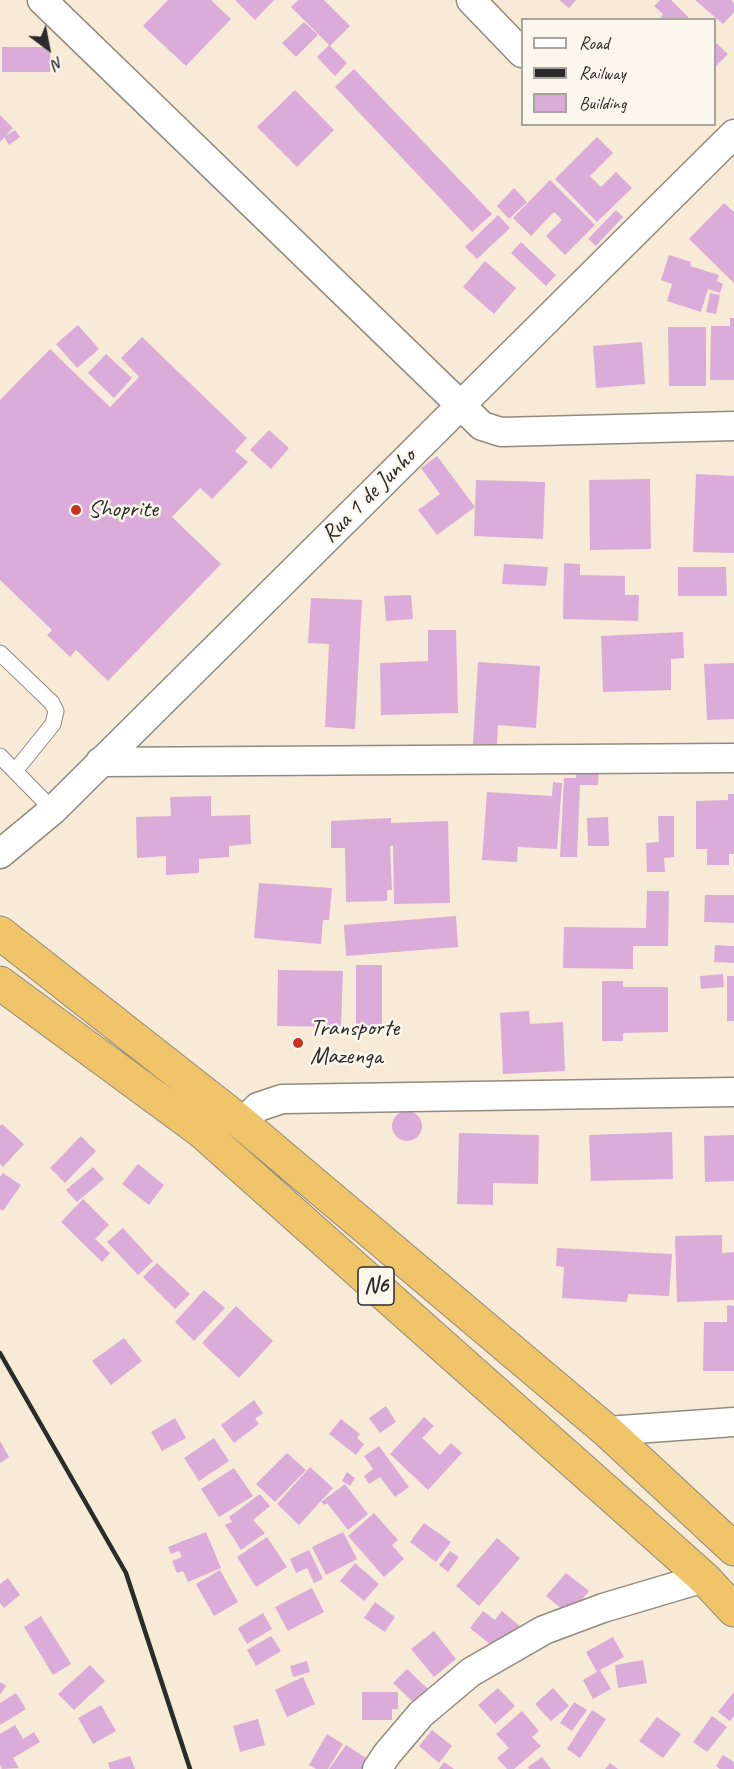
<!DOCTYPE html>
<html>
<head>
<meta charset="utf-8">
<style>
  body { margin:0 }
  #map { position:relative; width:734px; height:1769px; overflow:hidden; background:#f7ead6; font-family:Caveat,sans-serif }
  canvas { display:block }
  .legend { position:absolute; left:521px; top:18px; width:195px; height:108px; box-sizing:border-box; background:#fbf7ec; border:2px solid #a8a59f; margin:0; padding:8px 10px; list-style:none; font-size:18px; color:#2b2b2b }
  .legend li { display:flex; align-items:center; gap:12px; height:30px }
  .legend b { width:30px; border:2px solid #a8a59f }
  .north { position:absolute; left:18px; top:18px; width:60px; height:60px; -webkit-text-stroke:4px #fbf7ec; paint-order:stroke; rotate:148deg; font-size:16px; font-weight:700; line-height:24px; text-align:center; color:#2b2b2b }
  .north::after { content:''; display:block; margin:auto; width:21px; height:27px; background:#2b2b2b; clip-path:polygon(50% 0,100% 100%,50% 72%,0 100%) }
</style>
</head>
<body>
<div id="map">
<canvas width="734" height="1769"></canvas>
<ul class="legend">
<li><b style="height:8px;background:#fff"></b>Road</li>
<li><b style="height:8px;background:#2b2b2b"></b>Railway</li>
<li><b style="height:16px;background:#dbacd9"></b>Building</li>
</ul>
<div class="north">N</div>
</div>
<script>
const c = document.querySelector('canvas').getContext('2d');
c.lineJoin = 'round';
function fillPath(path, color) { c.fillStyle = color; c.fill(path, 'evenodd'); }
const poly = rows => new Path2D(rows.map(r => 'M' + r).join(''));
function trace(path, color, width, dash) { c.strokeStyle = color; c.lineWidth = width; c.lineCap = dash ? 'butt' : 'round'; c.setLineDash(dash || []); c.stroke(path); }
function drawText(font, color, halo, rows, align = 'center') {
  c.font = font + ' Caveat,sans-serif'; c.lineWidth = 5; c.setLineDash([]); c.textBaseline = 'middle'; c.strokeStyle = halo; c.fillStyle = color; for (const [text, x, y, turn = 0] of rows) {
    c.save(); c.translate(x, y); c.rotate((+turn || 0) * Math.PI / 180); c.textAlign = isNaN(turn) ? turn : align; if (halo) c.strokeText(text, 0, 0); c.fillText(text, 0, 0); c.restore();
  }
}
fillPath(poly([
  [168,0,211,0,231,19,186,66,143,26],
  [235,0,274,0,255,20],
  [298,0,324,0,350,26,330,46,291,7],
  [559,0,576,0,569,8],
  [660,0,671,0,691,20,659,20,663,14,654,6],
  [695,0,731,0,734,3,734,12,723,24],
  [304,22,318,35,296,57,282,43],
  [714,41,728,54,714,68],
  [329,45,347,63,335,76,317,57],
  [2,47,50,47,50,72,2,72],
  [354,69,492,214,472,232,335,87],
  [295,90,334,130,297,167,257,127],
  [0,115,13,128,0,142],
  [15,130,20,137,9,145,4,137],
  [597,137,613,153,590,176,601,187,616,172,632,188,597,222,555,179],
  [550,180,595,225,565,255,546,236,562,220,554,212,531,236,513,218],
  [514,188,527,202,509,219,497,206],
  [724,203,734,212,734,283,689,239],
  [616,210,623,217,596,246,588,239],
  [498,215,510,228,477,259,465,247],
  [521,242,556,275,546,286,511,253],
  [669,255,691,262,690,266,719,275,717,281,723,284,720,293,708,289,701,312,667,301,672,284,661,280],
  [485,261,516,288,494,314,463,287],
  [710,293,720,295,716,314,706,312],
  [730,318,734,318,734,380,710,380,711,326,730,326],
  [78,325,99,349,77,368,56,344],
  [668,327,706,327,706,386,669,386],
  [142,337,247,438,235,451,248,462,212,499,200,488,172,517,221,564,108,681,76,650,70,657,47,635,52,630,0,580,0,400,50,349,110,407,139,377,121,358],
  [642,342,645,384,596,388,593,346],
  [106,354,132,378,114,398,88,373],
  [269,430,289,448,271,469,250,450],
  [437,456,475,507,437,535,418,510,440,494,421,468],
  [696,474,734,476,734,553,693,552],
  [650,479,651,549,590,550,589,480],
  [476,480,545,482,543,539,474,536],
  [564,563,580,564,580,575,625,576,625,595,639,595,638,621,563,619],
  [504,564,548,567,546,586,502,584],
  [678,567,726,567,727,596,678,596],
  [411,595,413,619,386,621,384,596],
  [311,598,362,600,355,729,325,727,329,644,308,643],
  [428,630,456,630,458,713,381,715,380,663,428,661],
  [683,632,684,658,671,659,671,690,603,692,601,636],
  [478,662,540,666,536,728,498,725,497,745,473,744],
  [734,663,734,719,707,720,704,664],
  [577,765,599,766,598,785,580,785,577,857,560,857,564,778,576,778],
  [553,782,562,783,557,849,518,847,517,862,482,860,487,792,552,796],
  [728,794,734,794,734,854,729,854,729,865,707,865,707,849,696,849,696,801,728,800],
  [211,796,211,816,250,815,251,844,229,846,229,857,199,859,199,873,166,875,166,856,137,858,136,817,171,816,170,797],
  [658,816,674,816,674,857,664,858,665,872,647,872,646,843,659,842],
  [608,817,609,846,588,846,587,818],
  [391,818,391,823,448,821,450,903,394,904,393,846,390,846,392,890,387,890,387,901,346,902,345,848,331,848,331,821],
  [259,883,332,888,329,920,323,920,321,944,254,938],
  [647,891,669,891,668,946,633,946,633,969,563,968,564,927,646,928],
  [705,895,734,895,734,923,704,922],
  [456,916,458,947,346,956,344,925],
  [715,945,734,946,734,963,714,962],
  [356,965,382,965,382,1026,356,1027],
  [278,970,343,971,341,1027,277,1026],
  [723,974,724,987,701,989,700,976],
  [727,976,734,976,734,1021,727,1021],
  [602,981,623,981,623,987,668,987,668,1032,623,1033,623,1041,602,1041],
  [529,1011,530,1024,563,1022,565,1071,503,1074,500,1013],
  '392 1126a15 15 0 1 1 30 0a15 15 0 1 1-30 0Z',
  [2,1124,24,1144,3,1167,0,1164,0,1126],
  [672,1132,673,1179,591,1181,589,1135],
  [459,1133,539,1135,538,1184,493,1183,493,1205,457,1204],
  [734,1135,734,1181,705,1182,704,1136],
  [81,1136,96,1151,65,1183,50,1168],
  [138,1164,164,1185,149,1205,122,1184],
  [93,1167,104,1179,77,1202,66,1190],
  [3,1173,21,1185,3,1211,0,1209,0,1177],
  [83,1199,109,1225,95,1239,110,1253,102,1262,61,1222],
  [123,1228,153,1261,138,1275,107,1242],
  [722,1235,722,1253,734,1252,734,1300,677,1302,675,1236],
  [557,1248,672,1254,669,1296,628,1294,627,1302,562,1298,564,1267,556,1266],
  [157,1263,190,1294,175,1309,143,1277],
  [204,1290,225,1308,194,1341,175,1322],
  [727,1305,734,1306,734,1371,703,1371,704,1322,727,1322],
  [236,1306,273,1341,239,1378,202,1343],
  [124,1338,142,1361,111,1385,92,1361],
  [254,1400,263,1413,255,1419,259,1424,234,1443,221,1425],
  [386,1406,396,1422,380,1433,369,1418],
  [424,1417,434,1426,422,1438,440,1455,451,1443,462,1453,428,1490,390,1454],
  [175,1418,186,1438,162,1451,151,1432],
  [341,1419,360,1434,357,1438,364,1444,356,1455,329,1434],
  [214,1438,229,1461,199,1481,184,1458],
  [0,1441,9,1457,0,1463],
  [379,1446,409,1487,395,1497,380,1477,369,1484,364,1476,373,1469,364,1456],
  [287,1453,306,1470,275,1502,256,1484],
  [310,1467,333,1488,299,1525,277,1504],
  [234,1468,253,1496,219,1517,201,1489],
  [347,1472,355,1478,350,1486,342,1481],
  [345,1484,368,1514,348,1530,327,1503,325,1505,321,1502],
  [260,1494,270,1506,253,1520,265,1533,241,1550,225,1525,232,1522,229,1517],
  [374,1513,398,1540,392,1545,404,1559,384,1577,348,1536],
  [424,1523,451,1542,436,1562,410,1542],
  [206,1532,221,1568,188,1582,183,1571,177,1573,172,1561,182,1557,179,1551,171,1554,168,1547],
  [343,1532,357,1559,326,1575,312,1547],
  [267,1537,287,1567,256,1587,237,1557],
  [497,1538,520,1558,479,1606,456,1586],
  [309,1550,323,1579,314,1583,307,1568,296,1573,290,1559],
  [450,1551,459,1557,448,1572,439,1565],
  [355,1563,379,1584,364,1601,340,1581],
  [220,1570,238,1602,214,1616,196,1584],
  [566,1573,589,1591,569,1615,546,1596],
  [8,1578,20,1595,4,1608,0,1603,0,1584],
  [312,1588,324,1612,288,1631,275,1607],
  [375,1602,395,1617,385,1632,364,1618],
  [483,1611,495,1620,502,1611,522,1628,502,1654,470,1628],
  [263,1613,272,1629,247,1644,238,1628],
  [41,1616,71,1664,53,1675,24,1627],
  [434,1631,456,1659,434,1677,411,1649],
  [271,1636,281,1651,256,1666,247,1650],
  [613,1637,624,1657,600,1670,611,1689,593,1699,583,1680,597,1672,586,1652],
  [643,1660,647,1683,618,1688,615,1665],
  [307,1661,310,1672,293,1677,290,1666],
  [90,1665,105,1681,74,1710,58,1694],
  [407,1669,432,1693,418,1707,393,1683],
  [303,1677,315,1704,287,1717,275,1690],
  [0,1682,6,1686,0,1695],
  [498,1688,515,1706,495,1724,478,1705],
  [553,1688,569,1706,551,1721,535,1704],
  [362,1692,398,1692,398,1709,392,1709,392,1720,362,1720],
  [734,1692,734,1716,730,1721,718,1712],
  [16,1693,26,1709,0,1725,0,1703],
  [574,1702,587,1710,572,1731,560,1723],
  [101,1705,116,1731,93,1744,78,1718],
  [592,1710,606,1719,580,1758,567,1749],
  [522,1711,539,1731,532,1737,541,1746,514,1769,507,1769,497,1758,509,1748,496,1734],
  [712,1716,727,1727,707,1752,693,1742],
  [657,1717,681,1734,663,1758,639,1741],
  [258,1719,265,1745,240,1752,233,1726],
  [15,1725,23,1739,34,1732,40,1742,13,1758,19,1768,2,1769,0,1765,0,1734],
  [432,1730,452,1746,439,1763,419,1746],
  [327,1734,343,1744,328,1769,316,1769,309,1765],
  [346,1745,372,1762,367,1769,329,1769],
  [723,1755,734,1762,734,1769,720,1769,716,1766],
  [130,1756,135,1769,110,1769,108,1763],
  [542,1757,551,1769,529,1769,528,1767],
  [444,1762,454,1769,439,1769],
  [610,1763,618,1769,605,1769]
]), '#dbacd9');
const service = poly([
  [0,653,52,703,56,711,53,724,15,771],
  [0,756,53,810]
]);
const minor = poly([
  [42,0,482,426,501,432,734,426],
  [471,0,522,53],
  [100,762,734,758],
  [0,854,53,810,734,134],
  [242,1123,258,1107,282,1099,734,1092],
  [607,1431,734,1422],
  [377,1769,387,1754,421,1714,471,1672,544,1630,603,1608,704,1578]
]);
const trunk = poly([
  [0,933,242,1123,607,1431,734,1549],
  [0,983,201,1131,704,1578,734,1610]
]);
trace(service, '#918a80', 17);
trace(minor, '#918a80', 31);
trace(trunk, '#918a80', 35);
trace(service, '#fff', 15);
trace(minor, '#fff', 28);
trace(trunk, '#f0c469', 33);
trace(poly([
  [0,1353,126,1573,190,1769]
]), '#2b2b2b', 4.5);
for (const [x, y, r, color] of [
  [76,510,6,"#c8321e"],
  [298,1043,6,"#c8321e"]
]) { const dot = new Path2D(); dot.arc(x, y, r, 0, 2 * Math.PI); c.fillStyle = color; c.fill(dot); trace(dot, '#fbf7ec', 2); }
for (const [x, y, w] of [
  [376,1286,36]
]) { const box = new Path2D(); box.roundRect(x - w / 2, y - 19, w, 38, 4.5); c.fillStyle = '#fbf7ec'; c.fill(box); trace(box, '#2b2b2b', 1.5); }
drawText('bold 22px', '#2b2b2b', null, [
  ["N6",376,1286]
]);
drawText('24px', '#2b2b2b', '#fbf7ec', [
  ["Rua 1 de Junho",369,496,-45]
]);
drawText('24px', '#2b2b2b', '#fbf7ec', [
  ["Shoprite",88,510],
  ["Transporte",310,1029],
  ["Mazenga",310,1057]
], 'left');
</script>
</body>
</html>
